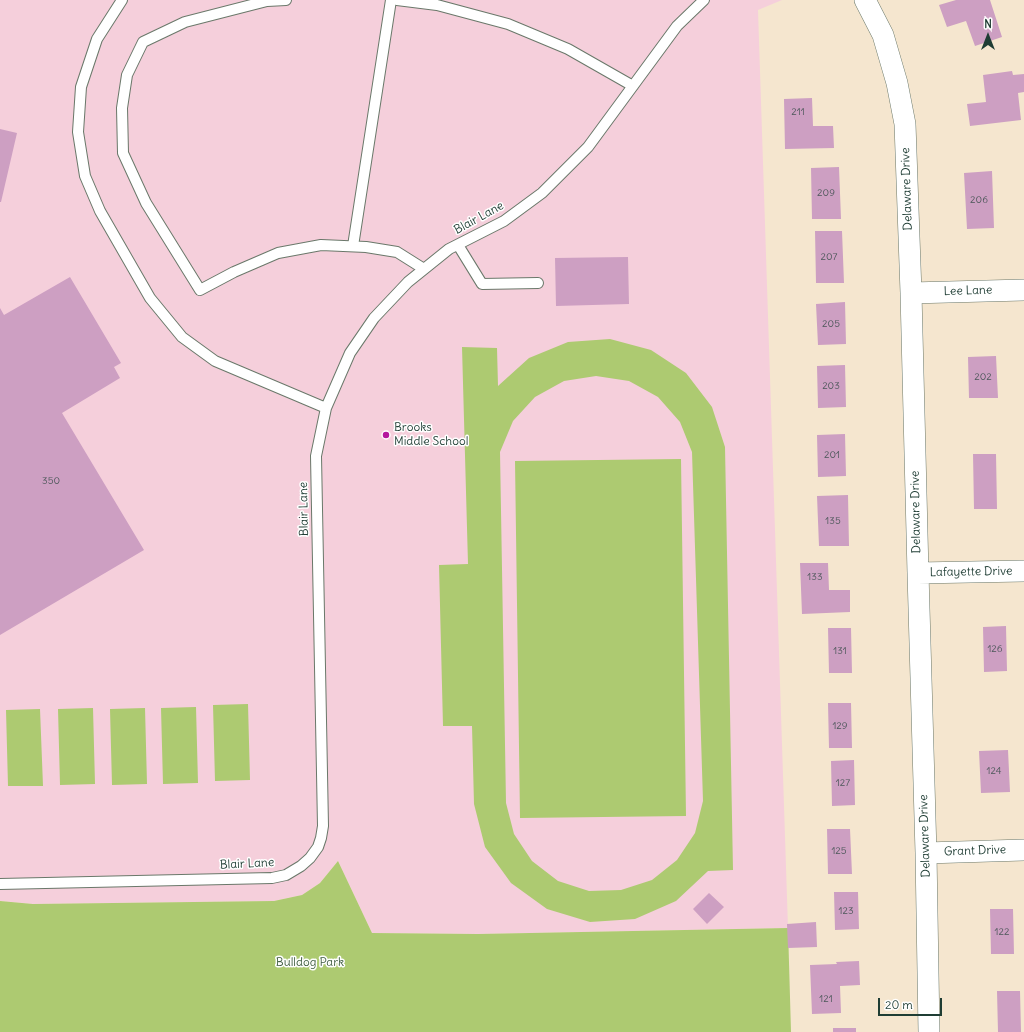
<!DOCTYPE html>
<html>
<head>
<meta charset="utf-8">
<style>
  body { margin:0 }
  #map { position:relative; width:1024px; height:1032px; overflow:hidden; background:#f5e6cf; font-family:Delius,sans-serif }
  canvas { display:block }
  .north { position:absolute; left:968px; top:16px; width:40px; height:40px; -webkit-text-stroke:3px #fff; paint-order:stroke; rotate:0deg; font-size:11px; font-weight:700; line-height:16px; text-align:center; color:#1f3d34 }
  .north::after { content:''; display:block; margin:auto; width:14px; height:18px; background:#1f3d34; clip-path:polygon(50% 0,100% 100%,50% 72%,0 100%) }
  .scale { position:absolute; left:878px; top:998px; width:64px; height:18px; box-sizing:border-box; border:2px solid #1f3d34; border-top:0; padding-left:5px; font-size:12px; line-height:14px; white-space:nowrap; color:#1f3d34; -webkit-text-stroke:3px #fff; paint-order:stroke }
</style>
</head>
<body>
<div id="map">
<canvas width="1024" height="1032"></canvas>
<div class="north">N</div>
<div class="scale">20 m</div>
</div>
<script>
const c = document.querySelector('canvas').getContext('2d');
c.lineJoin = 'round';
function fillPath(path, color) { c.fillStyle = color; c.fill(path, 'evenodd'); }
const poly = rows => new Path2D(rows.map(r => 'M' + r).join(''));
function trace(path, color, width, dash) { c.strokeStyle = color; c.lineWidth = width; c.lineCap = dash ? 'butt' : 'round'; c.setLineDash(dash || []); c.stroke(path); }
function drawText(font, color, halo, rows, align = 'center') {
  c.font = font + ' Delius,sans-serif'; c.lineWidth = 3; c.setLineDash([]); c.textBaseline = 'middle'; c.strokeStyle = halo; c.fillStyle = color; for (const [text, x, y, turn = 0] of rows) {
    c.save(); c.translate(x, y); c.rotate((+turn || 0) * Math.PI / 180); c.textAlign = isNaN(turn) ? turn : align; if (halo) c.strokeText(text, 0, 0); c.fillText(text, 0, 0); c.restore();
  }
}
fillPath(poly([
  [0,0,782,0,758,10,788,928,478,934,372,933,338,861,320,883,302,895,274,901,33,904,0,901]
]), '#f5cfdb');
fillPath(poly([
  [610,339,651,350,686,373,712,407,725,447,733,870,708,871,676,901,635,919,590,922,547,909,511,883,485,847,474,804,472,726,443,726,439,565,468,564,462,347,497,348,498,386,529,358,568,342],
  [596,376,629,381,658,397,680,422,692,452,703,801,695,833,677,860,652,880,621,890,589,891,558,881,532,861,514,834,506,803,500,452,513,421,535,397,564,381],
  [681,459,686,816,520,818,515,461],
  [248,704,250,780,215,781,213,705],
  [196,707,198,783,163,784,161,708],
  [93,708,95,784,60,785,58,709],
  [145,708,147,784,112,785,110,709],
  [40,709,43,786,8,786,6,710],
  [338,861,372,933,478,934,788,928,791,1032,0,1032,0,901,33,904,274,901,302,895,320,883]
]), '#adca71');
fillPath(poly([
  [956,0,990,0,1002,37,975,46,966,21,947,27,939,5],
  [1012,71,1013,75,1024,74,1024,92,1018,93,1021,120,970,126,967,104,986,102,983,75],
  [812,98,813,126,833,126,834,148,785,149,784,99],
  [0,129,17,133,1,202,0,202],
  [839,167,841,219,812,219,811,168],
  [992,171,994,228,967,229,964,173],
  [815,231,842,231,844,283,816,283],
  [628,257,629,304,556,306,555,258],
  [70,277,121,363,114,367,120,378,62,413,144,550,0,635,0,308,4,315],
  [845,302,846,344,818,345,816,304],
  [996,356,998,398,969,398,968,357],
  [845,365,846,407,818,408,817,366],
  [845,434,846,476,818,477,817,435],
  [973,454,996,454,997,509,974,509],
  [848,495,849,546,819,546,817,496],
  [800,563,828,563,829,590,850,590,850,612,802,614],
  [1006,626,1007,671,984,672,983,627],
  [828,628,851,628,852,673,829,673],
  [828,703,851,703,852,748,829,748],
  [1008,750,1010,792,981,793,979,751],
  [854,760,855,805,832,806,831,761],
  [827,829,850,829,852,874,828,874],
  [834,892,858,892,859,929,835,930],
  [709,893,724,907,707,924,693,909],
  [990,909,1013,909,1014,954,991,954],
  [816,922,817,947,788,948,787,924],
  [859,961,860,985,840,986,841,1013,812,1014,810,965,837,964,836,962],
  [997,991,1020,991,1021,1032,998,1032],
  [833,1028,856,1028,856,1032,833,1032]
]), '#cd9fc2');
const lane = poly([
  [122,0,97,39,81,87,78,132,85,176,100,211,150,298,182,337,215,361,326,408],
  [286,0,267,1,185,22,143,42,127,75,122,108,123,153,146,203,200,290,234,272,278,253,321,245,366,247,397,252,424,269],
  [397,0,437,5,508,24,568,49,633,86],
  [458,245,482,284,538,283],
  [353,246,391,0],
  [0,884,272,878,286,875,301,866,310,858,318,847,321,838,323,826,316,456,326,408,350,353,374,318,408,282,449,249,504,221,542,193,588,147,677,26,704,0]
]);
const street = poly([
  [865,0,883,35,897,83,905,124,911,293,918,573,926,853,929,1032],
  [911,293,1024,290],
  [918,573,1024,571],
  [926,853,1024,850]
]);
trace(lane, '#6a786a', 12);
trace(street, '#6a786a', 22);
trace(lane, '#fff', 10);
trace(street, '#fff', 21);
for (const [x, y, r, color] of [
  [386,435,4,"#b5179e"]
]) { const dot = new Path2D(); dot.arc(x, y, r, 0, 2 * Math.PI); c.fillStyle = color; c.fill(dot); trace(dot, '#fff', 1.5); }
drawText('10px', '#4a5658', null, [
  ["211",798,112],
  ["209",826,193],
  ["206",979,200],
  ["207",829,257],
  ["205",831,324],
  ["202",983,377],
  ["203",831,386],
  ["201",832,455],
  ["350",51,481],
  ["135",833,521],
  ["133",815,577],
  ["126",995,649],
  ["131",840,651],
  ["129",840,726],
  ["124",994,771],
  ["127",843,783],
  ["125",839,851],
  ["123",846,911],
  ["122",1002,932],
  ["121",826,999]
]);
drawText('12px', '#1f3d34', '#fff', [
  ["Delaware Drive",907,189,-92],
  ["Blair Lane",479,218,-29],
  ["Lee Lane",968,291,-2],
  ["Blair Lane",304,509,-91],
  ["Delaware Drive",916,512,-91],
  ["Lafayette Drive",971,572,-1],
  ["Delaware Drive",925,836,-92],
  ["Grant Drive",975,851,-2],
  ["Blair Lane",247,864,-3]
]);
drawText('12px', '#1f3d34', '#fff', [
  ["Brooks",394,428],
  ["Middle School",394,442]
], 'left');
drawText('12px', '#426043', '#fff', [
  ["Bulldog Park",310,963]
]);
</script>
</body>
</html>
